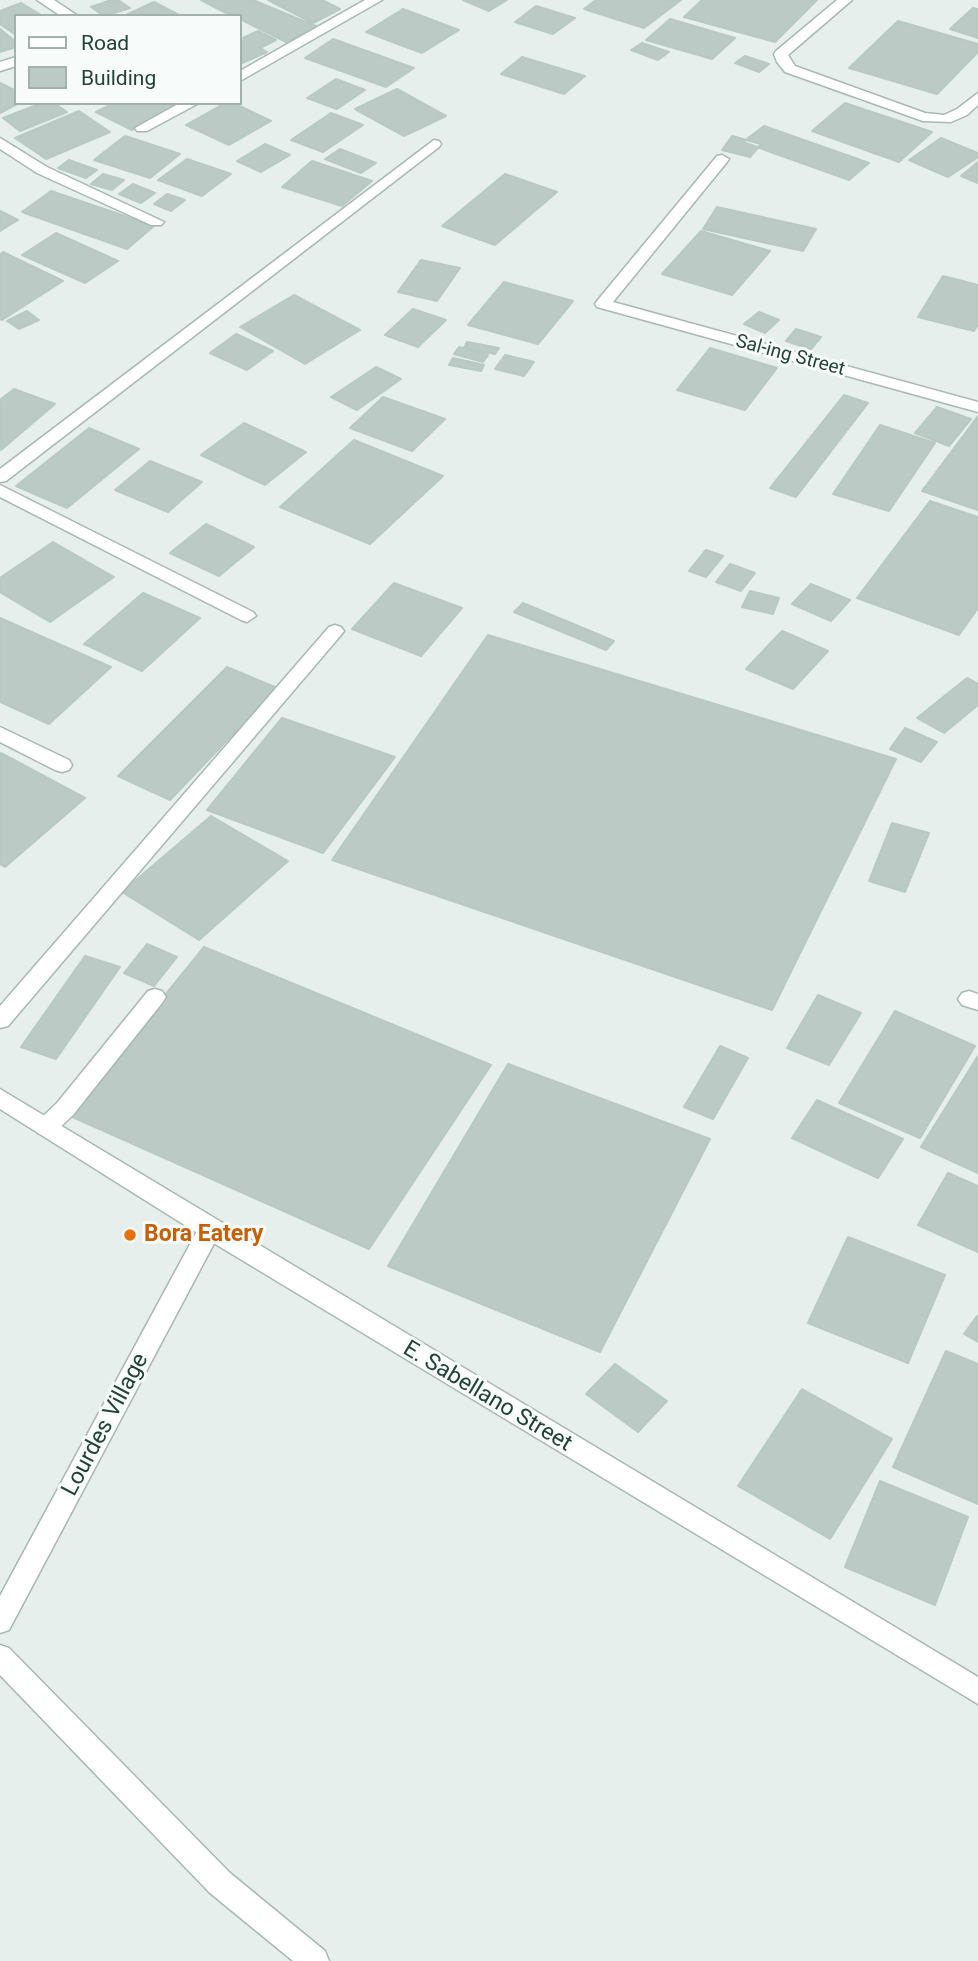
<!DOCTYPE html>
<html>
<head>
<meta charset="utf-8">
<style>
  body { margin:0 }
  #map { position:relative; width:978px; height:1961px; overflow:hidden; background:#e6efeb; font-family:Roboto,sans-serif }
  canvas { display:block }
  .legend { position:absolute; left:14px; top:14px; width:228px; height:91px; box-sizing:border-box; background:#f7fbf9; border:2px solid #a3b1ad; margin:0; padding:9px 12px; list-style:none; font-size:21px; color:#24423a }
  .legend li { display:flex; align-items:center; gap:14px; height:35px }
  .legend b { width:35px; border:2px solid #a3b1ad }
</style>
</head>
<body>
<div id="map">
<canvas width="978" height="1961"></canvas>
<ul class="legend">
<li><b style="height:9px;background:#fff"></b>Road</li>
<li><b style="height:19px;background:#bbcac4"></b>Building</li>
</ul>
</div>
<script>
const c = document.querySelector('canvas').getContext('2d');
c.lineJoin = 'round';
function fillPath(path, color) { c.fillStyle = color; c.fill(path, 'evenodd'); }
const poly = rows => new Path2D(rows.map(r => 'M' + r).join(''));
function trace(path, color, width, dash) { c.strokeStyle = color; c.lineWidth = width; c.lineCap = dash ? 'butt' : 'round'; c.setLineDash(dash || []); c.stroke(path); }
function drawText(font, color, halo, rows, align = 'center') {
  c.font = font + ' Roboto,sans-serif'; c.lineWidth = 6; c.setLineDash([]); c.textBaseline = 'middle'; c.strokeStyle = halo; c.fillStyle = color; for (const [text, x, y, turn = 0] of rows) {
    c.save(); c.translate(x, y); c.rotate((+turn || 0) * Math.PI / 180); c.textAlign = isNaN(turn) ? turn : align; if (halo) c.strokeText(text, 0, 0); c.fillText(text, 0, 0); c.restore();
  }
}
const building = poly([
  [111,0,118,0,130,8,104,16,91,7,111,0],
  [201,0,253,0,318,27,286,42,240,19,240,16,232,16,201,0],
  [268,0,322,0,340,9,313,23,268,0],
  [463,0,507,0,489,11,463,0],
  [596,0,681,0,644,28,584,9,596,0],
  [702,0,817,0,775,42,684,17,702,0],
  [154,2,181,16,124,16,154,2],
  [21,3,43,16,16,16,16,35,0,24,0,11,21,3],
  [536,6,575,18,553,34,515,22,536,6],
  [973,8,978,9,978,38,950,29,973,8],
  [403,9,459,30,422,53,366,32,403,9],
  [670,19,735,38,712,59,646,40,670,19],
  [898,21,978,44,978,52,937,94,849,68,898,21],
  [0,29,16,42,16,47,0,52,0,29],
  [258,31,276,40,260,48,267,52,242,63,240,42,246,39,243,38,258,31],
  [333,39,414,68,386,87,305,58,333,39],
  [642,43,669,52,658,60,631,50,642,43],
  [745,56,769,64,759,72,735,63,745,56],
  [522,57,585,76,564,94,501,74,522,57],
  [336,79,365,90,337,109,307,98,336,79],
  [0,83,16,91,16,103,19,103,0,113,0,83],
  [397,89,446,116,404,136,355,109,397,89],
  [42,103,54,103,67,112,20,131,3,118,42,103],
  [114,103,168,103,176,107,132,130,96,112,114,103],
  [225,103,233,103,271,121,229,145,186,125,225,103],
  [845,103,932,132,899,162,812,131,845,103],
  [79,111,110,132,46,159,15,138,79,111],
  [331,113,363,125,323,152,291,140,331,113],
  [764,126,869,163,849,180,743,142,764,126],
  [125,136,180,154,150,178,94,160,125,136],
  [732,136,761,144,750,157,722,150,732,136],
  [941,138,978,153,978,157,948,177,909,160,941,138],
  [265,144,290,155,261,172,237,161,265,144],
  [340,149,376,163,361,173,325,159,340,149],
  [187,159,231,174,202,196,158,180,187,159],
  [69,160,97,170,86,178,58,168,69,160],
  [312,161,372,181,342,206,282,187,312,161],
  [978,162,978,183,961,176,978,162],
  [103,174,124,180,112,190,91,184,103,174],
  [505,174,557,192,495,245,442,226,505,174],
  [133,184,155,193,141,203,119,194,133,184],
  [51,191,154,226,127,249,22,212,51,191],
  [167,194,185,200,171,211,154,204,167,194],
  [717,207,816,229,803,251,703,229,717,207],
  [0,211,18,220,0,231,0,211],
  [701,231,770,251,732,295,662,274,701,231],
  [56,233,118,261,85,283,22,255,56,233],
  [3,252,63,281,2,320,0,318,0,255,3,252],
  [421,260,460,268,437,301,398,292,421,260],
  [943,276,978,285,978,325,974,331,918,317,943,276],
  [504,282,573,301,538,344,468,325,504,282],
  [294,295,360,330,305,364,240,327,294,295],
  [413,309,446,320,418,347,385,335,413,309],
  [27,311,39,320,19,329,7,321,27,311],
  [759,312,779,320,765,333,744,324,759,312],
  [796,329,821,337,811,349,786,341,796,329],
  [236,334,273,351,247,370,210,353,236,334],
  [467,342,499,348,495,354,464,348,467,342],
  [459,347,488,355,483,362,454,354,459,347],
  [710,348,777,368,745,410,677,390,710,348],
  [505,355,534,362,524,376,495,369,505,355],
  [453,358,484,365,481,371,449,365,453,358],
  [376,367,401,379,357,410,331,397,376,367],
  [14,389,55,404,1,450,0,400,14,389],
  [844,395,868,403,796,497,770,488,844,395],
  [383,397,445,419,412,451,350,428,383,397],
  [937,407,971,419,949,446,915,433,937,407],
  [978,416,978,510,922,491,978,416],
  [244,423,306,452,265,485,201,455,244,423],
  [880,425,935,443,889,511,833,494,880,425],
  [89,428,139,449,67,508,16,486,89,428],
  [354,440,443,476,370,544,280,507,354,440],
  [150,461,202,482,168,512,115,490,150,461],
  [930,501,978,517,978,608,959,635,857,598,930,501],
  [206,524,254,547,219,576,170,553,206,524],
  [53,542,114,577,50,622,0,592,0,578,53,542],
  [706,550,723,556,706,577,689,571,706,550],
  [730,564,755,573,741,591,716,582,730,564],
  [394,583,462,608,421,656,352,629,394,583],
  [811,584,850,600,831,621,792,604,811,584],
  [750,591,779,598,773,614,742,607,750,591],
  [143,593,200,618,142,671,84,644,143,593],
  [523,603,614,641,606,650,514,612,523,603],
  [0,618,111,667,49,724,0,702,0,618],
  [782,631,828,651,793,689,746,669,782,631],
  [488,635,896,759,772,1010,332,860,488,635],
  [227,667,277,688,170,800,118,776,227,667],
  [967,678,978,684,978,705,944,733,917,718,967,678],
  [282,718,395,757,323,853,207,810,282,718],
  [905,728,937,742,921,762,890,749,905,728],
  [1,753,85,798,5,867,0,864,1,753],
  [211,816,288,861,199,940,122,892,211,816],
  [892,823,929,833,905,892,869,881,892,823],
  [147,944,177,957,154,986,124,973,147,944],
  [204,947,491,1065,369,1249,68,1115,204,947],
  [85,956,120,967,56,1059,21,1047,85,956],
  [818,995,861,1013,829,1065,787,1048,818,995],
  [895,1011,975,1046,920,1138,839,1103,895,1011],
  [720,1046,748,1058,713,1119,684,1107,720,1046],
  [978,1056,978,1173,921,1147,978,1056],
  [508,1064,710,1139,600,1352,388,1266,508,1064],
  [817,1100,903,1139,878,1178,792,1138,817,1100],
  [948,1173,978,1186,978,1252,918,1225,948,1173],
  [848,1237,945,1275,908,1363,808,1323,848,1237],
  [977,1316,978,1317,978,1342,964,1334,977,1316],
  [946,1351,978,1364,978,1504,893,1467,946,1351],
  [615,1364,667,1401,638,1432,586,1394,615,1364],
  [802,1389,892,1439,830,1539,738,1486,802,1389],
  [880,1481,968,1517,935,1605,845,1567,880,1481]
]);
fillPath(building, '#bbcac4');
trace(building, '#b8c9c2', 2);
const service = poly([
  [335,625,341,627,344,631,341,635,8,1026,0,1028,0,1006,329,627,335,625],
  [155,989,162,991,166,997,162,1003,73,1115,54,1133,46,1136,38,1133,35,1127,38,1121,57,1103,148,991,155,989]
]);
const minor = poly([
  [37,0,54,0,78,16,61,16,37,0],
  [365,0,382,0,240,81,240,71,365,0],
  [837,0,852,0,788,55,795,66,925,113,944,115,957,109,978,93,978,105,967,115,951,122,923,121,785,72,777,62,774,54,776,51,837,0],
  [16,57,16,66,0,71,0,62,16,57],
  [180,103,199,103,147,131,137,131,135,128,180,103],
  [0,138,47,167,164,222,161,225,151,225,37,173,0,149,0,138],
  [434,140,439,141,441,144,439,147,6,481,0,482,0,469,434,140],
  [722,155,729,159,727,162,613,302,978,402,978,412,597,307,595,304,597,301,717,156,722,155],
  [0,485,253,612,256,616,247,622,241,620,0,497,0,485],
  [0,727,69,760,72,765,69,770,62,772,55,770,0,742,0,727],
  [969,991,978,994,978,1010,962,1005,958,999,962,993,969,991],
  [210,1220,218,1222,221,1229,218,1236,9,1630,0,1633,0,1596,202,1222,210,1220],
  [0,1645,9,1648,230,1873,325,1951,329,1961,293,1961,210,1893,0,1675,0,1645]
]);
const tertiary = poly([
  [0,1089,978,1677,978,1704,202,1236,0,1109,0,1089]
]);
trace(service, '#a8b8b2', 3);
trace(minor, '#a8b8b2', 3);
trace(tertiary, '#a8b8b2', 3);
fillPath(service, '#fff');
fillPath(minor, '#fff');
fillPath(tertiary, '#fff');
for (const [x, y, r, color] of [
  [130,1235,7,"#e8710a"]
]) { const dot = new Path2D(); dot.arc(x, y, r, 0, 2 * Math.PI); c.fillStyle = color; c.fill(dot); trace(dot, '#f7fbf9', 2.5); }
drawText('19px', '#24423a', '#f7fbf9', [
  ["Sal-ing Street",790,356,15]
]);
drawText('bold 23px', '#c56008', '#f7fbf9', [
  ["Bora Eatery",144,1235]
], 'left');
drawText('23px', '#24423a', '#f7fbf9', [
  ["E. Sabellano Street",487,1397,31],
  ["Lourdes Village",106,1425,-62]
]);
</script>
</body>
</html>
